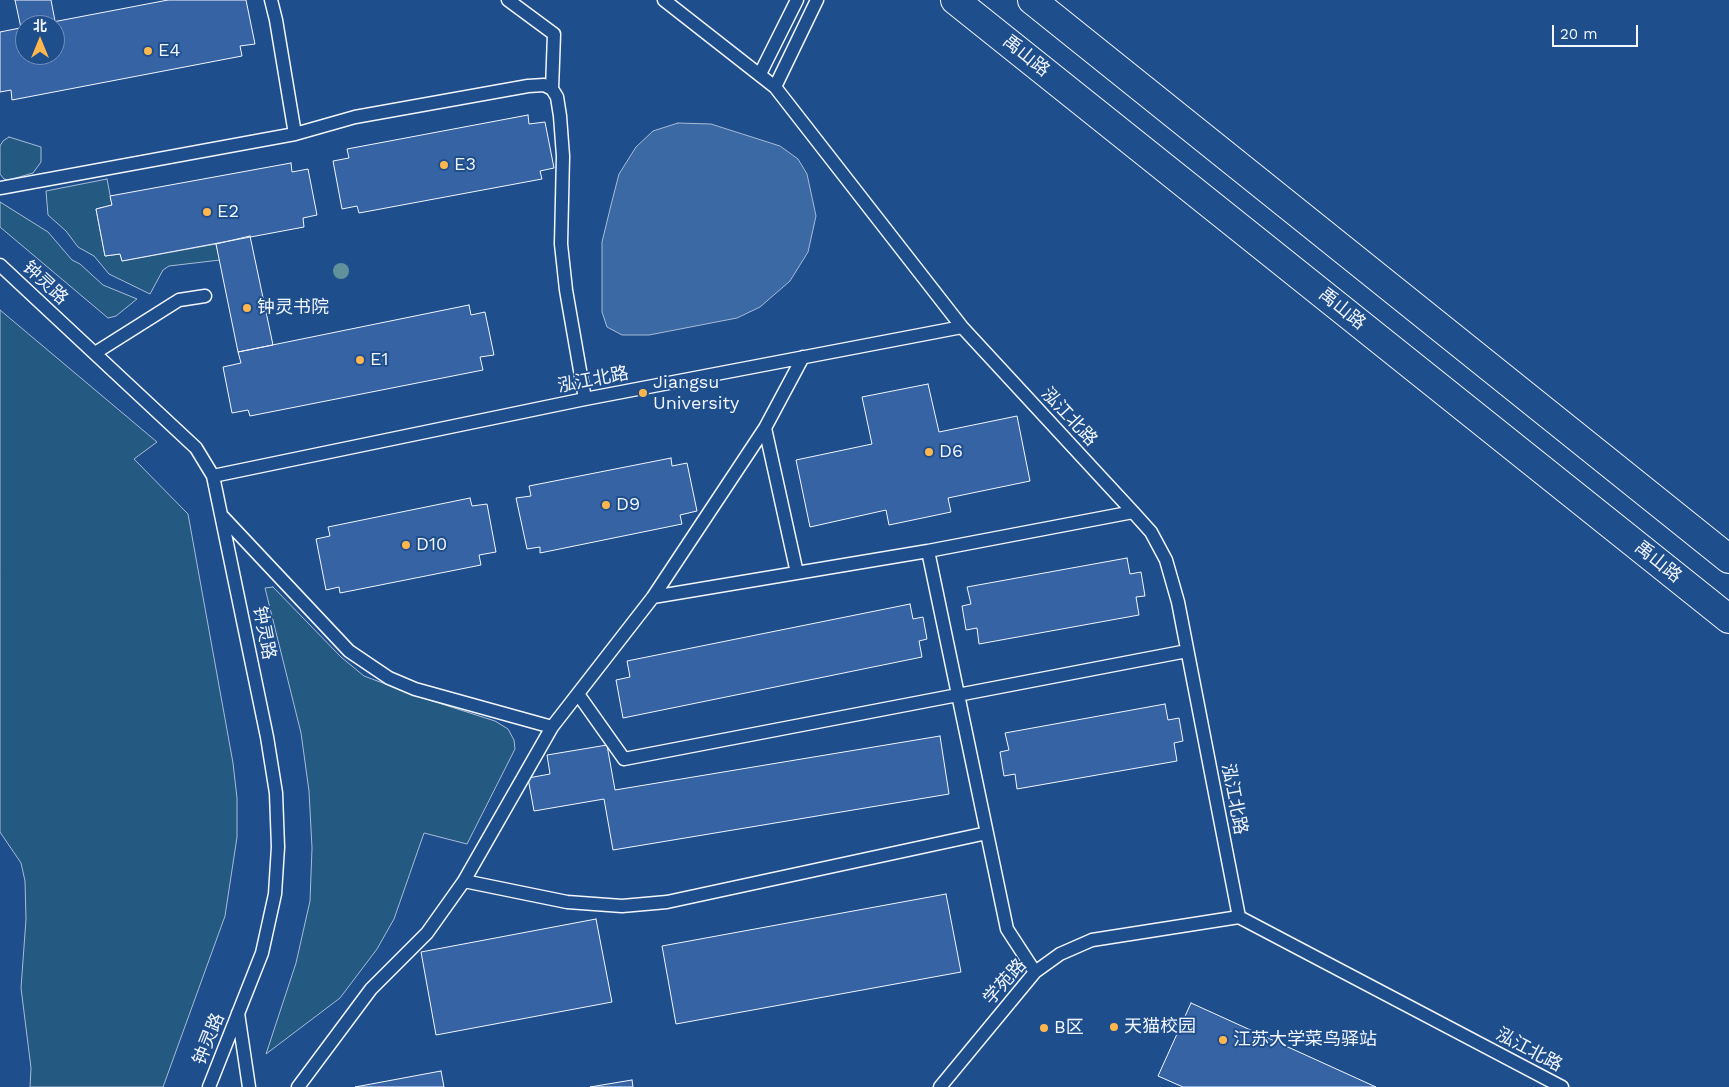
<!DOCTYPE html>
<html>
<head>
<meta charset="utf-8">
<style>
  body { margin:0 }
  #map { position:relative; width:1729px; height:1087px; overflow:hidden; background:#1f4e8c; font-family:"Work Sans","Noto Sans SC",sans-serif }
  canvas { display:block }
  .north { position:absolute; left:15px; top:15px; width:50px; height:50px; box-sizing:border-box; background:#1f4e8c; border:1px solid #7391ba; border-radius:50%; rotate:0deg; font-size:14px; font-weight:700; line-height:20px; text-align:center; color:#f2f6ff }
  .north::after { content:''; display:block; margin:auto; width:18px; height:22px; background:#ffb74d; clip-path:polygon(50% 0,100% 100%,50% 72%,0 100%) }
  .scale { position:absolute; left:1552px; top:25px; width:86px; height:22px; box-sizing:border-box; border:2px solid #f2f6ff; border-top:0; padding-left:6px; font-size:15px; line-height:18px; white-space:nowrap; color:#f2f6ff; -webkit-text-stroke:4px #1f4e8c; paint-order:stroke }
</style>
</head>
<body>
<div id="map">
<canvas width="1729" height="1087"></canvas>
<div class="north">北</div>
<div class="scale">20 m</div>
</div>
<script>
const c = document.querySelector('canvas').getContext('2d');
c.lineJoin = 'round';
function fillPath(path, color) { c.fillStyle = color; c.fill(path, 'evenodd'); }
const poly = rows => new Path2D(rows.map(r => 'M' + r).join(''));
function trace(path, color, width, dash) { c.strokeStyle = color; c.lineWidth = width; c.lineCap = dash ? 'butt' : 'round'; c.setLineDash(dash || []); c.stroke(path); }
function drawText(font, color, halo, rows, align = 'center') {
  c.font = font + ' "Work Sans","Noto Sans SC",sans-serif'; c.lineWidth = 4; c.setLineDash([]); c.textBaseline = 'middle'; c.strokeStyle = halo; c.fillStyle = color; for (const [text, x, y, turn = 0] of rows) {
    c.save(); c.translate(x, y); c.rotate((+turn || 0) * Math.PI / 180); c.textAlign = isNaN(turn) ? turn : align; if (halo) c.strokeText(text, 0, 0); c.fillText(text, 0, 0); c.restore();
  }
}
const green = poly([
  [9,137,41,147,41,162,33,173,9,180,4,179,0,174,0,146,3,141,9,137],
  [107,179,112,205,96,209,105,256,120,254,122,261,216,244,220,260,169,266,163,270,150,294,109,274,94,256,78,247,66,231,48,215,46,191,107,179],
  [0,202,48,232,72,260,80,264,103,285,137,299,116,316,108,318,0,227,0,202],
  [0,310,157,442,134,459,188,514,233,763,237,798,237,837,225,916,163,1087,30,1087,31,1068,21,988,26,919,25,881,21,863,0,832,0,310],
  [273,587,341,657,364,676,423,698,495,721,508,729,514,740,515,749,467,844,424,833,394,919,377,949,340,998,266,1054,296,963,310,901,312,848,309,791,301,733,265,588,273,587]
]);
fillPath(green, '#245a82');
trace(green, '#a8bbd7', 1);
const water = poly([
  [678,123,711,124,780,146,798,159,807,174,816,216,808,252,790,281,760,307,737,318,649,335,622,335,607,327,602,312,602,242,611,205,619,174,636,147,653,131,678,123]
]);
fillPath(water, '#3b69a3');
trace(water, '#a8bbd7', 1);
const building = poly([
  [15,0,51,0,55,21,25,25,25,27,21,28,15,0],
  [168,0,246,0,255,44,240,46,242,56,12,100,11,90,0,92,0,32,25,27,25,55,55,55,55,25,37,25,168,0],
  [528,115,529,124,545,122,554,168,540,171,542,179,359,213,357,206,342,209,333,161,349,158,347,149,528,115],
  [291,163,292,172,308,169,317,215,303,218,304,227,122,261,120,254,105,256,96,209,112,205,110,196,291,163],
  [250,236,273,345,238,352,216,244,250,236],
  [469,305,471,315,485,312,494,355,480,357,483,370,250,416,248,410,232,413,223,367,241,363,238,352,469,305],
  [928,384,939,432,1017,416,1030,481,948,498,951,512,889,525,886,510,810,527,796,460,872,444,862,397,928,384],
  [671,458,672,466,687,463,697,511,680,515,682,524,540,553,540,547,527,549,516,498,531,496,529,486,671,458],
  [470,498,472,506,487,504,496,552,479,555,481,565,340,593,339,587,326,590,316,539,330,536,328,527,470,498],
  [1127,558,1130,574,1141,572,1145,596,1136,597,1139,615,979,644,977,628,966,630,962,606,971,604,967,587,1127,558],
  [910,604,913,619,923,617,927,639,919,641,922,657,623,718,616,680,630,677,627,661,910,604],
  [1165,704,1168,720,1179,718,1183,741,1174,743,1177,761,1017,789,1015,774,1004,776,1000,752,1009,750,1005,733,1165,704],
  [940,736,949,794,613,850,604,799,534,811,528,778,550,774,547,755,607,745,615,790,940,736],
  [946,894,961,972,676,1024,662,946,946,894],
  [596,919,612,1002,436,1035,421,952,596,919],
  [1191,1003,1376,1087,1183,1087,1158,1076,1191,1003],
  [441,1071,444,1087,355,1087,441,1071],
  [632,1080,633,1087,590,1087,632,1080]
]);
fillPath(building, '#3563a3');
trace(building, '#f2f6ff', 1);
const lane = poly([
  [271,0,276,20,295,134],
  [508,0,554,34,552,89],
  [664,0,775,87,962,327],
  [760,74,797,0],
  [775,87,817,0],
  [0,188,295,134,355,117,528,86,544,85,552,89,557,97,560,116,563,156,561,244,566,290,585,399],
  [0,265,196,448,213,476,267,737,276,793,278,847,275,894,262,953,209,1087],
  [95,353,179,300,205,296],
  [765,428,797,573],
  [213,476,585,399,962,327,1133,512,1151,532,1166,560,1178,602,1239,917],
  [223,517,349,651,389,678,415,689,552,727],
  [928,551,1007,929,1035,972],
  [653,597,928,551,1133,512],
  [578,694,624,759,1187,651],
  [464,881,567,902,622,906,667,902,987,833],
  [1239,917,1562,1087],
  [238,1013,249,1087],
  [298,1087,371,989,427,933,464,881,552,727,653,597,765,428,803,357],
  [940,1087,1035,972,1060,954,1092,940,1239,917]
]);
const primary = poly([
  [955,0,1729,619],
  [1032,0,1729,559]
]);
trace(lane, '#f2f6ff', 15);
trace(primary, '#f2f6ff', 30);
trace(lane, '#1f4e8c', 12);
trace(primary, '#1f4e8c', 28);
c.fillStyle = '#61919a';
for (const [x, y] of [
  [341,271]
]) { c.beginPath(); c.arc(x, y, 8, 0, 2 * Math.PI); c.fill(); }
for (const [x, y, r, color] of [
  [148,51,5,"#ffb74d"],
  [444,165,5,"#ffb74d"],
  [207,212,5,"#ffb74d"],
  [247,308,5,"#ffb74d"],
  [360,360,5,"#ffb74d"],
  [643,393,5,"#ffb74d"],
  [929,452,5,"#ffb74d"],
  [606,505,5,"#ffb74d"],
  [406,545,5,"#ffb74d"],
  [1114,1027,5,"#ffb74d"],
  [1044,1028,5,"#ffb74d"],
  [1223,1040,5,"#ffb74d"]
]) { const dot = new Path2D(); dot.arc(x, y, r, 0, 2 * Math.PI); c.fillStyle = color; c.fill(dot); trace(dot, '#1f4e8c', 2); }
drawText('18px', '#f2f6ff', '#1f4e8c', [
  ["E4",158,51],
  ["E3",454,165],
  ["E2",217,212],
  ["钟灵书院",257,308],
  ["E1",370,360],
  ["Jiangsu",653,383],
  ["University",653,404],
  ["D6",939,452],
  ["D9",616,505],
  ["D10",416,545],
  ["天猫校园",1124,1027],
  ["B区",1054,1028],
  ["江苏大学菜鸟驿站",1233,1040]
], 'left');
drawText('18px', '#f2f6ff', '#1f4e8c', [
  ["禹山路",1026,56,39],
  ["钟灵路",45,283,43],
  ["禹山路",1342,309,39],
  ["泓江北路",593,380,-11],
  ["泓江北路",1069,417,47],
  ["禹山路",1658,562,39],
  ["钟灵路",264,633,79],
  ["泓江北路",1234,799,79],
  ["学苑路",1005,982,-49],
  ["钟灵路",209,1039,-68],
  ["泓江北路",1529,1050,28]
]);
</script>
</body>
</html>
